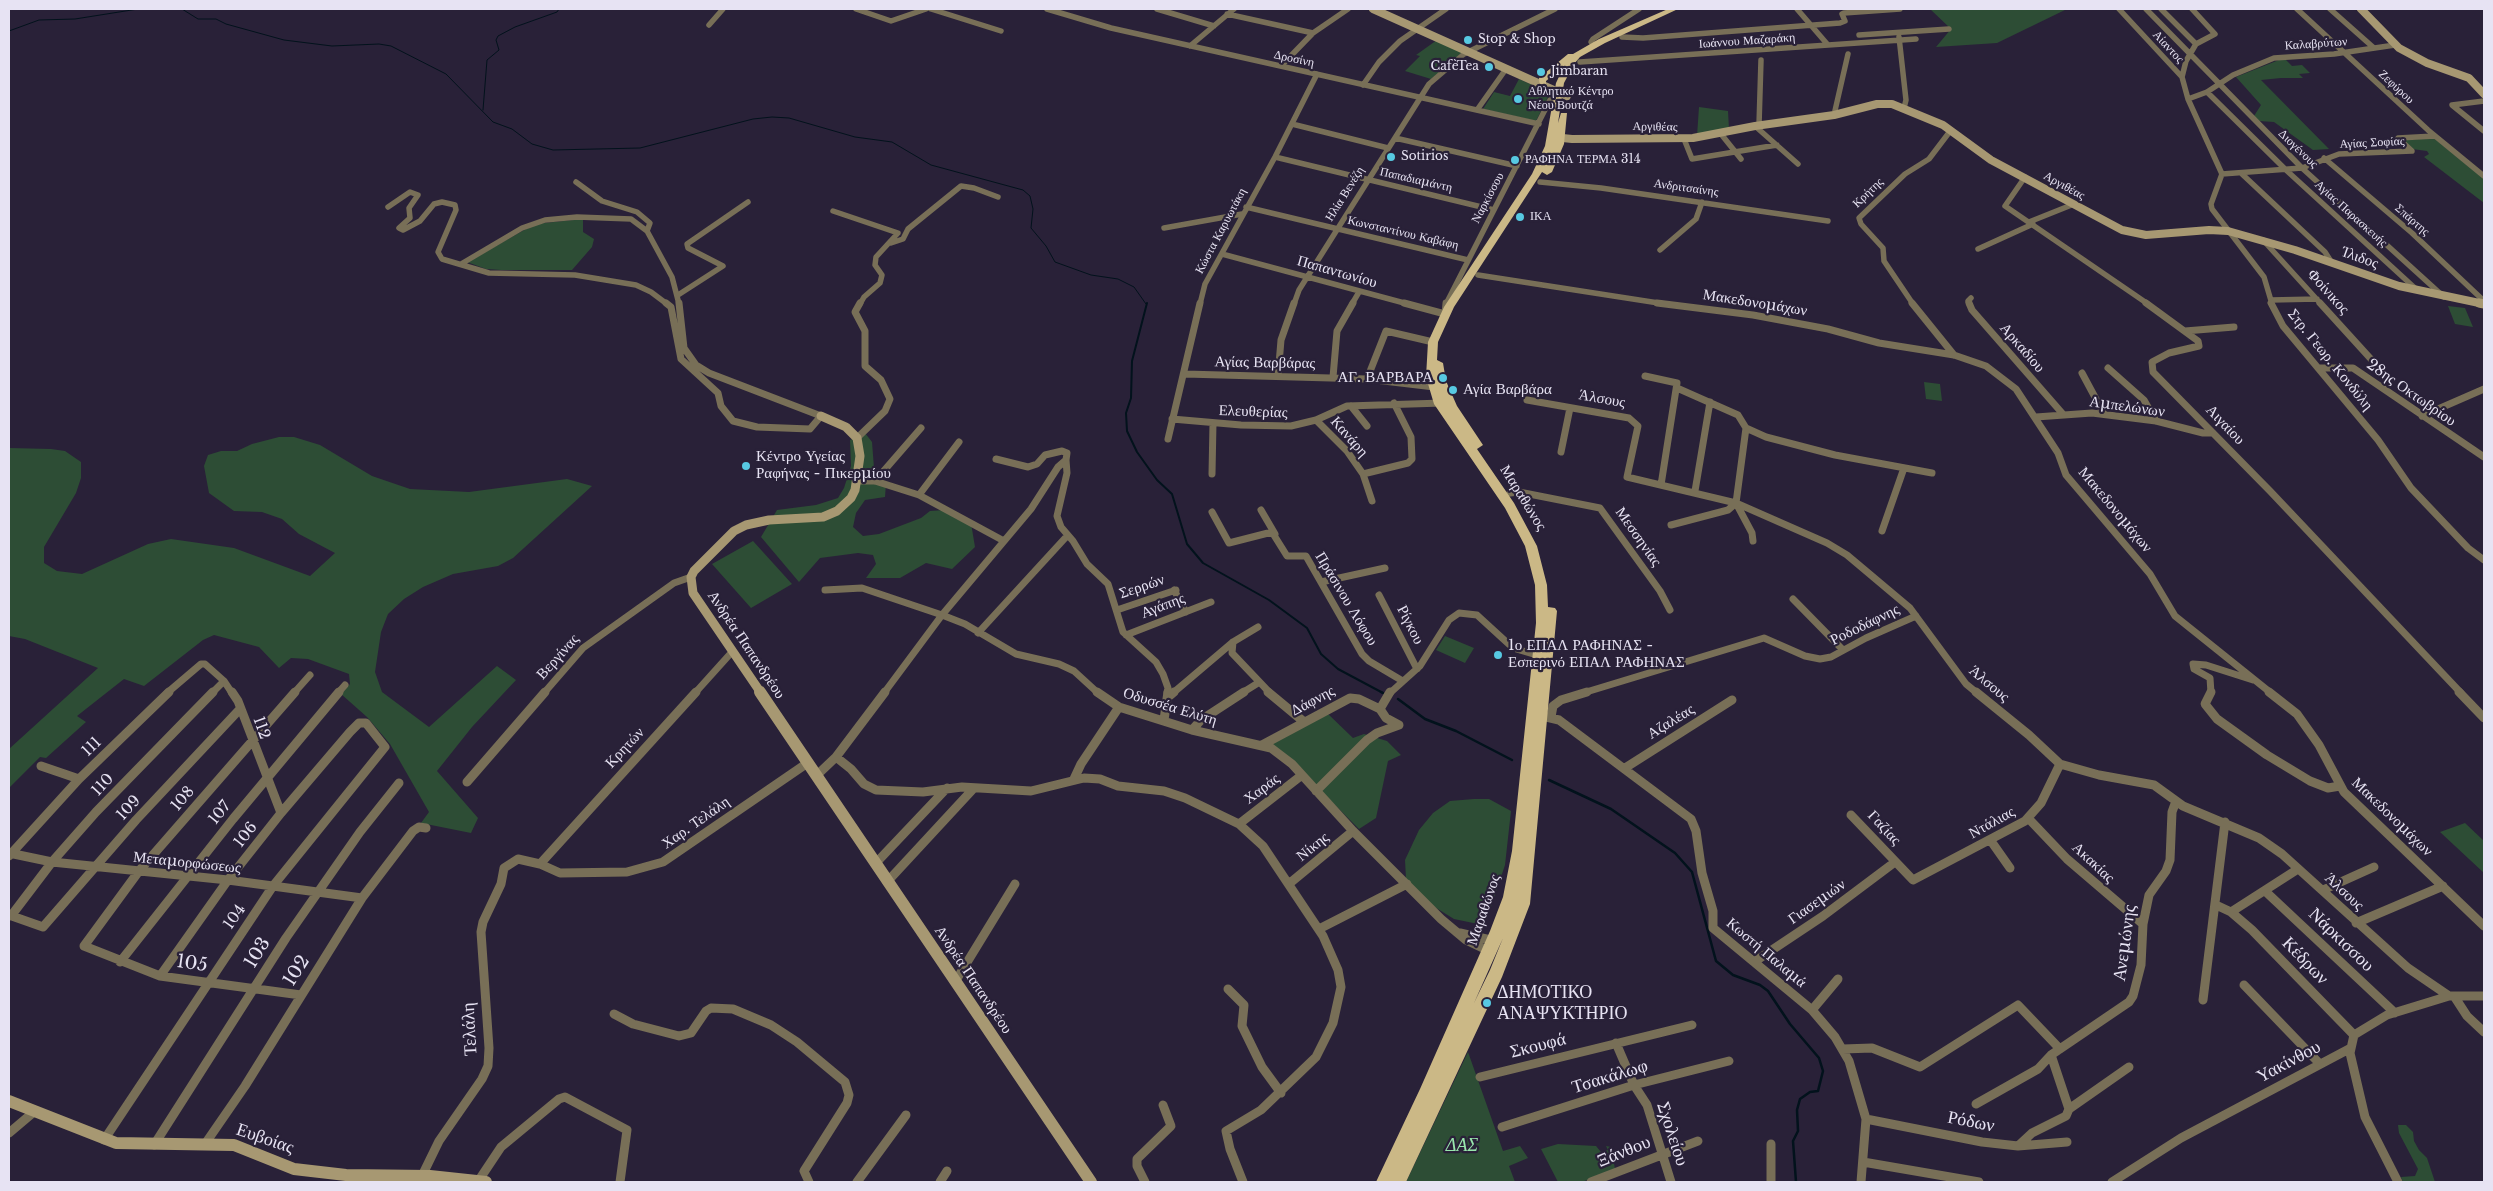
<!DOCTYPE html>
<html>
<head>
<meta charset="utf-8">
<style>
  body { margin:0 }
  #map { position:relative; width:2493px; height:1191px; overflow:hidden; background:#292138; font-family:"Libre Baskerville",serif }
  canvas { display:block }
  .frame { position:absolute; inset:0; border:10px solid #e7e3f3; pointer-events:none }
</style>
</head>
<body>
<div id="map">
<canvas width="2493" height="1191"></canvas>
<div class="frame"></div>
</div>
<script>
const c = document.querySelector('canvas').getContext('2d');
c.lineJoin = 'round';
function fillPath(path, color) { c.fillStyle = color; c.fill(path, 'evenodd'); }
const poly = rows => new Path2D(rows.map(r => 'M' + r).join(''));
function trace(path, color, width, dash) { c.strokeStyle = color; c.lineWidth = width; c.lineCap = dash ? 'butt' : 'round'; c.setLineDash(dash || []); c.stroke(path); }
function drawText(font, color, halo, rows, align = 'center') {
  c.font = font + ' "Libre Baskerville",serif'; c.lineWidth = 4.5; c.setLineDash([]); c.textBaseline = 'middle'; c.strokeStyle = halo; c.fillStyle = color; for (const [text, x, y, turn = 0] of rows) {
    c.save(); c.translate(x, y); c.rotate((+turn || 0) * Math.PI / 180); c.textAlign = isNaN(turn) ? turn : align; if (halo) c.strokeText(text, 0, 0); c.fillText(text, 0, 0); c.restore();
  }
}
fillPath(poly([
  [1930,9,2067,9,1997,43,1936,47,1951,29],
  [1437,40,1463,52,1431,79,1405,71,1420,56,1416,55],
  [2284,58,2292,66,2302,65,2310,73,2299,74,2303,78,2281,78,2261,80,2329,149,2313,150,2274,122,2259,121,2254,116,2261,105,2236,77],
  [1519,79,1550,93,1536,121,1483,109,1494,92,1510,96],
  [1699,107,1728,111,1729,129,1697,136],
  [2434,138,2484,178,2484,203,2424,157,2429,154,2427,151,2412,149,2404,140],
  [583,219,583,232,594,239,592,247,572,270,501,270,486,269,467,262,535,224],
  [2448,306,2465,308,2473,327,2455,324],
  [1924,382,1940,384,1942,401,1926,399],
  [865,433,872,442,875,481,886,484,885,497,865,500,856,513,853,527,863,536,879,534,921,518,930,511,945,510,971,523,975,547,952,569,926,563,900,578,866,578,876,564,873,555,858,553,820,558,799,582,761,537,777,510,816,505,838,498,844,488,851,466,850,440],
  [279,437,294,437,320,445,372,476,410,489,469,492,567,479,592,486,513,558,498,566,453,574,423,587,404,599,388,614,381,632,375,672,382,692,429,727,497,666,516,680,472,727,437,771,478,818,471,833,421,823,429,812,390,744,367,717,341,694,350,684,349,674,308,659,291,658,279,668,259,647,214,635,203,640,144,686,124,679,77,716,86,722,46,758,40,757,9,788,9,749,98,668,25,639,9,636,9,448,51,449,65,451,81,462,81,478,76,493,44,547,44,563,57,571,82,574,148,544,171,539,234,548,310,576,335,553,299,534,282,519,262,512,234,511,209,493,204,466,208,455,221,451,237,451,252,444],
  [753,541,792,584,751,608,712,564],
  [1445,636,1474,648,1465,663,1436,650],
  [1326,712,1353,738,1364,734,1387,741,1401,755,1388,761,1376,818,1359,829,1294,764,1266,745],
  [1474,799,1489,799,1511,811,1505,865,1487,919,1478,924,1454,919,1433,906,1406,879,1405,860,1419,830,1433,813,1450,801],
  [2465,823,2484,841,2484,873,2440,832],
  [1468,1052,1503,1151,1520,1146,1528,1158,1509,1166,1515,1182,1406,1182],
  [2398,1125,2406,1125,2413,1132,2414,1141,2419,1150,2427,1158,2435,1182,2403,1182,2401,1177,2415,1176,2418,1169,2399,1133],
  [1558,1144,1596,1146,1601,1152,1608,1150,1606,1146,1611,1147,1615,1169,1582,1182,1558,1182,1541,1149]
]), '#2d4d35');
trace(poly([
  [182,9,198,19,216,19,226,24,284,40,332,46,379,44,391,46,446,74,493,122,512,129,532,144,553,150,640,148,753,119,772,117,789,118,855,137,892,142,931,165,1023,190,1030,196,1033,209,1031,228,1046,246,1055,262,1091,275,1118,279,1134,287,1146,304],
  [9,31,39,20,75,19,138,9],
  [483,110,487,60,499,50,496,40,498,36,515,27,557,12,559,9]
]), '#02121c', 1);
trace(poly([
  [1147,303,1132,361,1131,398,1126,413,1127,431,1137,452,1157,480,1172,494,1187,544,1203,563,1269,600,1307,628,1321,654,1338,669,1383,693]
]), '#02121c', 2);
trace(poly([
  [1381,692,1383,693],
  [1398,699,1425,719,1456,731,1512,760],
  [1549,780,1611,809,1675,853,1692,872,1716,961,1733,975,1760,985,1768,991,1790,1024,1819,1058,1823,1071,1818,1091,1810,1092,1800,1099,1797,1110,1798,1131,1793,1141,1796,1182]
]), '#02121c', 2.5);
trace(poly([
  [856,9,891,21,926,9],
  [931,9,1001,31],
  [1047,9,1111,28,1539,124],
  [1157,9,1214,26],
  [1797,9,1828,45],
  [2119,9,2182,77],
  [2146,9,2302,168,2444,297],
  [2161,9,2196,44],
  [2192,9,2215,34,2196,44,2186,61,2182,77,2188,99,2222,174,2211,204,2212,209,2264,277,2272,304],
  [2297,9,2428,130,2484,176],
  [2330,9,2374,48],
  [1227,14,1313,33],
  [709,25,723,9],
  [1859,35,1949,29],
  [1622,37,1643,38,1840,23,1845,21,1842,14,1844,13,1900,9],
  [1899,37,1906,100,1904,108],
  [1594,45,1591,42,1593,39,1639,9],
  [1190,46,1234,9],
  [1580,62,1916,39],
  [1281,66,1313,33,1348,9],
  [1363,85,1379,62,1400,41,1446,9],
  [2207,92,2286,170,2417,290],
  [2188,99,2207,92,2233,75,2274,58,2334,54,2395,45],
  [2484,101,2452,105,2484,131],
  [1477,110,1506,69],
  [1834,115,1848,54],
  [1292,124,1388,148],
  [1759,125,1761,60],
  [1755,126,1798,164],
  [1721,134,1741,159],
  [1395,138,1517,166],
  [1684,139,1692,159,1777,145],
  [1275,157,1494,210],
  [2324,158,2412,233,2484,301],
  [2222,174,2302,168,2339,154,2412,151,2398,138,2435,136],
  [2242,174,2325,252,2332,263],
  [2025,177,2005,206,2148,304],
  [576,182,602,201,637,212,650,223,647,231],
  [1540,182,1601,188,1828,221],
  [388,207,410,192,418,195,409,208,410,218,399,228,403,230,420,221,434,204,442,202,455,205,456,210,438,252,442,259,489,273,575,275,636,285,651,292,667,304],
  [1246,207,1468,260],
  [833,211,898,233,876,257,875,265,882,275,880,283,864,297,860,304],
  [2029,222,2074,204],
  [1164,228,1242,214],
  [2263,240,2321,304],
  [891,243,903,239,908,229,961,186,974,188,998,197],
  [1978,249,2033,224],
  [1660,250,1696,219,1702,202],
  [1222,254,1408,304],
  [461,264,522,228,545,220,577,217,631,219,647,231,672,277,679,304],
  [1478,275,1665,304],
  [678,295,723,266,688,248,687,244,748,202],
  [2271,300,2317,299],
  [1200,304,1205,284,1275,157,1317,74],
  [1294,304,1299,290,1429,84,1464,54,1555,9],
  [1352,304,1359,292],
  [1446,304,1550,100,1558,98],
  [1913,304,1884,261,1883,248,1861,224,1859,218,1905,174,1929,159,1951,130],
  [1969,304,1968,301,1971,298]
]), '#786f57', 5.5);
trace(poly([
  [666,303,671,307,681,359,718,393,721,406,733,421,757,427,810,429,821,416,709,373,696,365,684,348,679,303],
  [1404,303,1445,314,1446,303],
  [1657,303,1753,315,1828,329,1879,343,1954,355,1986,366,2016,389,2058,453,2066,475,2150,574,2175,616,2271,693],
  [1912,303,1954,355],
  [1969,303,1972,310,2062,413],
  [2146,303,2198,341,2199,346,2169,353,2152,362,2153,372,2270,491,2461,693],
  [2271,303,2283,326,2378,440,2411,488,2468,548,2484,560],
  [2320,303,2380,369],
  [2185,331,2234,327],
  [2108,368,2144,400,2156,421],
  [2319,368,2353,368,2484,457],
  [2082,373,2104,414],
  [1185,374,1367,379,1434,387],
  [1278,376,1281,340,1294,303],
  [1645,376,1677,383,1661,485],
  [1333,377,1337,331,1353,303],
  [1367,379,1386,331,1433,342],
  [1677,388,1738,415,1746,428,1766,437,1835,455,1932,473],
  [1527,400,1629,418,1638,426,1627,477,1736,503,1827,543,1847,555,1910,608,1966,684,1977,693],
  [1351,406,1367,426],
  [2422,416,2484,389],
  [2036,417,2092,413,2156,421,2203,433,2213,433],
  [1172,419,1241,425,1291,426,1316,420,1347,406,1443,403],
  [1316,420,1347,451,1363,474,1372,501],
  [1746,428,1736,503,1752,533,1753,541],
  [857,438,885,411,890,399,881,380,865,366,865,331,855,312,860,303],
  [1168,439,1200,303],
  [1561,452,1570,408],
  [1066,460,1067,473,1057,516,1061,527,1073,541,1087,564,1108,584,1123,632,1156,662,1163,674,1168,688,1167,693],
  [1212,474,1213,423],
  [1363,474,1408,463,1412,459,1411,437,1394,403],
  [856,481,875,481,919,495,1004,541],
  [875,481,921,428],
  [1695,491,1710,402],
  [1510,493,1519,492,1600,508,1660,591,1670,610],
  [919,495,959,442],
  [1261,510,1275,534],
  [1212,512,1229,543,1272,532,1287,556,1306,556,1362,654,1369,661,1401,680],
  [1671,525,1728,510,1736,503],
  [1882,531,1904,468],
  [1321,582,1385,568],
  [825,590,862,588,942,615,965,624,1016,654,1059,664,1074,671,1098,693],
  [1174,590,1186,612],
  [1379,595,1417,669],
  [1793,599,1843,650],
  [1117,610,1176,590],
  [978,633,1067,536],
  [1126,635,1211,602],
  [1233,642,1232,653,1270,693],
  [167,693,201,664,205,664,224,681,232,693],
  [212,693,224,681],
  [294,693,310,675],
  [338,693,345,685],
  [544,693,583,648,674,583,691,577],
  [695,693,731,653],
  [884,693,942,615,1031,509,1058,467,1066,460,1067,453,1062,451,1045,455,1037,464,1028,467,996,459],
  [1173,693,1233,642,1258,627],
  [1242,693,1258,683],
  [1390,693,1420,666,1449,620,1459,613,1477,615,1513,648,1540,656],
  [1583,693,1764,638,1805,656,1820,659,1831,657,1866,638,1916,616],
  [2211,693,2210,678,2194,669,2193,664,2206,665,2253,680]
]), '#786f57', 7);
trace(poly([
  [232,692,238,701,281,813],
  [295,692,139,871,84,946,160,976,301,995],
  [1097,692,1119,707,1192,730,1271,748,1292,764,1353,831,1441,919,1466,940,1491,952],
  [1268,692,1303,721],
  [1976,692,2029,735,2060,764,2099,775,2154,785,2183,806,2259,838,2282,854,2408,968,2449,996],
  [2211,692,2205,704,2217,719,2267,755,2310,781,2328,788,2340,786],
  [2269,692,2297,714,2319,745,2344,792,2484,926],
  [2459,692,2484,718],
  [1168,697,1174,692],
  [1380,709,1390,692],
  [1380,709,1386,718,1399,725],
  [1542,716,1559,720,1691,819,1696,831,1702,873,1713,911,1713,928,1812,1010,1835,1037,1849,1061,1866,1119,1861,1182],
  [1551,717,1553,706,1561,700,1587,692],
  [1164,720,1168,692],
  [1192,730,1201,720,1244,692],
  [1262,745,1350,698,1359,699,1380,709],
  [836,757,851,769,864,784,876,790,923,792,962,787,1031,791,1084,778,1100,779,1118,786,1164,791,1185,798,1239,824,1263,846,1323,936,1338,970,1341,987,1333,1023,1316,1057,1261,1110,1226,1131,1230,1149,1243,1182],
  [41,766,79,779],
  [1625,768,1732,700],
  [816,776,836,757,885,692],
  [1074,779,1081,764,1119,707],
  [467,782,545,692],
  [1316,791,1367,740,1377,733,1399,725],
  [1851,815,1913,880,2025,821,2041,803,2060,764],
  [2028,818,2067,859,2143,924],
  [1239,824,1302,775],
  [1991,841,2010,868],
  [9,853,52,862,228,880,362,898],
  [9,856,79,779,169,692],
  [540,864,696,692],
  [875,864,947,788],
  [887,882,974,788],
  [1290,883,1353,831],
  [2323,890,2374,867],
  [2265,891,2395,1013],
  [2216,905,2231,912,2298,869],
  [2231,912,2252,930,2354,1035],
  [9,915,43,927,136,820,240,709],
  [11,916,52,862,96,812,213,692],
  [2356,923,2443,886],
  [1319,929,1407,884],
  [1460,933,1495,941],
  [120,962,233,819,339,692],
  [1754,962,1823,916,1895,862],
  [955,982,1015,884],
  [2244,985,2319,1063],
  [1228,989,1244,1005,1242,1026,1262,1067,1281,1093],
  [2454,996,2467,1016,2484,1032],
  [2203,1000,2225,822],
  [1812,1010,1838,979],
  [614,1014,633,1024,679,1036,691,1033,706,1011,711,1008,733,1009,771,1025,797,1042,845,1082,849,1095,847,1103,804,1171,809,1182],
  [1616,1043,1634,1085,1647,1105,1671,1182],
  [1843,1049,1872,1048,1920,1067,2018,1005,2060,1049],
  [2051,1055,2069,1109],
  [1480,1077,1692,1025],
  [1976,1104,2038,1069,2051,1055,2129,1002,2133,996,2141,965,2143,924,2149,895,2166,871,2170,860,2172,812,2176,801],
  [2069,1109,2129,1067],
  [1866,1119,1982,1142,2018,1146,2032,1133,2066,1116,2069,1109],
  [1502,1127,1634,1085,1729,1061],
  [9,1133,35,1111],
  [104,1140,273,886,385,747,366,723,359,723,350,732,281,813,228,880,160,976],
  [205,1144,245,1086,362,898,413,831,419,827,426,828],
  [1771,1144,1771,1182],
  [154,1145,286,938,360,832,399,783],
  [2018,1146,2067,1142],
  [1863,1162,1979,1182],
  [479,1180,501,1147,559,1099,565,1097,627,1130,620,1182],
  [419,1182,439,1141,482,1079,488,1066,489,1048,481,932,483,922,501,884,504,868,518,859,540,864,560,873,627,872,663,862,806,764],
  [857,1182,906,1115],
  [940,1182,947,1171],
  [1145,1182,1137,1166,1137,1159,1171,1126,1163,1105],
  [1591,1182,1698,1141],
  [2112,1182,2181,1138,2349,1049],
  [2398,1182,2365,1117,2350,1053,2354,1035,2387,1015,2449,996,2484,996]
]), '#786f57', 9);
trace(poly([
  [1373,9,1567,96],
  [2361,9,2399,48,2427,63,2469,78,2484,94],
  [1553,137,1572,139,1693,138,1755,126,1834,115,1877,104,1892,104,1943,125,1991,160,2122,230,2146,235,2209,230,2228,231,2295,250,2399,286,2484,304]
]), '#a79872', 8);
trace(poly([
  [2479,303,2484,304],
  [761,693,693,593,691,577,694,571,734,531,746,525,769,520,823,517,837,511,851,498,855,490,860,456,857,438,846,427,821,416]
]), '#a79872', 9);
trace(poly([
  [760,692,1091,1182],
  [9,1101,116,1143,234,1145,294,1169,346,1175,430,1176,486,1182]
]), '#a79872', 12);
fillPath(poly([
  [1668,9,1678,9,1605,43,1580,57,1574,64,1564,83,1558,123,1561,113,1567,113,1564,144,1552,172,1547,175,1542,172,1454,307,1438,342,1437,360,1443,363,1446,381,1457,406,1483,445,1477,449,1514,503,1537,546,1547,585,1548,607,1555,608,1557,611,1530,904,1502,977,1406,1182,1376,1182,1420,1089,1490,931,1503,897,1512,851,1536,623,1535,585,1525,546,1505,508,1434,404,1426,377,1428,342,1444,307,1532,174,1545,146,1556,83,1564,66,1546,81,1546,88,1540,88,1539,78,1568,54,1573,54,1599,39,1668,9],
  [1503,938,1490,970,1474,1003,1503,938]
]), '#cbb886');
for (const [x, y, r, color] of [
  [1468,40,5,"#57c9e2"],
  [1489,67,5,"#57c9e2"],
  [1541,72,5,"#57c9e2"],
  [1518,99,5,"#57c9e2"],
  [1391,157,5,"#57c9e2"],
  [1515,160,5,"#57c9e2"],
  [1520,217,5,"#57c9e2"],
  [1443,378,5,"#57c9e2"],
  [1453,390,5,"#57c9e2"],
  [746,466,5,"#57c9e2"],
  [1498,655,5,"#57c9e2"],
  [1487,1003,5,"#57c9e2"]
]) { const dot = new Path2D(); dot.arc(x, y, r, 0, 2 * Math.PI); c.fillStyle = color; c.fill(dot); trace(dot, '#292138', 2); }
drawText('12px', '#e7e3f3', '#292138', [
  ["Stop & Shop",1478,40],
  ["CafèTea",1479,67,"right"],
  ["Jimbaran",1551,72],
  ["Αθλητικό Κέντρο",1528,92],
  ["Νέου Βουτζά",1528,106],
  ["Sotirios",1401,157],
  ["ΡΑΦΗΝΑ ΤΕΡΜΑ 314",1525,160],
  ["ΙΚΑ",1530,217]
], 'left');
drawText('12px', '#e7e3f3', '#292138', [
  ["Ιωάννου Μαζαράκη",1747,41,-4],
  ["Καλαβρύτων",2316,44,-4],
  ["Αίαντος",2168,47,47],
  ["Δροσίνη",1294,59,12],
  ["Ζεφύρου",2396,87,43],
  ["Αργιθέας",1655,127,1],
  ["Αγίας Σοφίας",2372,143,-3],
  ["Διογένους",2298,149,44],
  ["Παπαδιαμάντη",1416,180,13],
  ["Αργιθέας",2064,186,29],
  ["Ανδριτσαίνης",1686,188,8],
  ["Κρήτης",1868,193,-44],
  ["Ηλία Βενέζη",1345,194,-58],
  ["Ναρκίσσου",1488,198,-62],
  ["Αγίας Παρασκευής",2351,214,42],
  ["Σπάρτης",2412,220,41],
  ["Κώστα Καρυωτάκη",1221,231,-62],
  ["Κωνσταντίνου Καβάφη",1403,233,13]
]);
drawText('15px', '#e7e3f3', '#292138', [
  ["Ίλιδος",2360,258,20],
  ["Παπαντωνίου",1337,272,16],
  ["Φοίνικος",2328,292,48],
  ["Μακεδονομάχων",1755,303,9],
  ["Αρκαδίου",2022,348,49],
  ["Στρ. Γεωρ. Κονδύλη",2330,360,51],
  ["Αγίας Βαρβάρας",1265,363,1],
  ["28ης Οκτωβρίου",2411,393,35],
  ["Άλσους",1602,399,10],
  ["Αμπελώνων",2127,407,8],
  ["Ελευθερίας",1253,412,2],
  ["Αιγαίου",2225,425,46],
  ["Κανάρη",1349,437,49],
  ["Μαραθώνος",1523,498,58],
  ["Μακεδονομάχων",2115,510,50],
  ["Μεσσηνίας",1638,537,55],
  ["Σερρών",1142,587,-19],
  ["Πράσινου Λόφου",1346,599,59],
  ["Αγάπης",1163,606,-21],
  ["Ρίγκου",1410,625,63],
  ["Ροδοδάφνης",1865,625,-26],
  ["Ανδρέα Παπανδρέου",746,645,56],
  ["Βεργίνας",558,657,-48],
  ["Άλσους",1989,684,40],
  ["Δάφνης",1313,701,-28],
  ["Οδυσσέα Ελύτη",1170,707,17],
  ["Αζαλέας",1671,722,-32],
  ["112",261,728,70],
  ["111",92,747,-44],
  ["Κρητών",625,748,-47],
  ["110",103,785,-47],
  ["Χαράς",1262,789,-37],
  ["108",183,799,-50],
  ["109",129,808,-48],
  ["107",220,813,-51],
  ["Μακεδονομάχων",2392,817,44],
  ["Χαρ. Τελάλη",696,823,-35],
  ["Ντάλιας",1992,823,-29],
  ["Γαζίας",1884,828,47],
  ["106",246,835,-52],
  ["Νίκης",1313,847,-39],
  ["Μεταμορφώσεως",187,863,6],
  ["Ακακίας",2093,863,43],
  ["Άλσους",2344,892,43],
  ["Γιασεμιών",1817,902,-35],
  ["Μαραθώνος",1484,910,-71],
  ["104",235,917,-55],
  ["Κωστή Παλαμά",1766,953,40],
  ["Ανδρέα Παπανδρέου",973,980,56]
]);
drawText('15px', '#e7e3f3', '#292138', [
  ["ΑΓ. ΒΑΡΒΑΡΑ",1433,378,"right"],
  ["Αγία Βαρβάρα",1463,390],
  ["Κέντρο Υγείας",756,457],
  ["Ραφήνας - Πικερμίου",756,474],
  ["1ο ΕΠΑΛ ΡΑΦΗΝΑΣ -",1508,646],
  ["Εσπερινό ΕΠΑΛ ΡΑΦΗΝΑΣ",1508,663]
], 'left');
drawText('18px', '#e7e3f3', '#292138', [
  ["Νάρκισσου",2341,940,44],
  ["Ανεμώνης",2125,943,-82],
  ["103",258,953,-59],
  ["Κέδρων",2305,961,46],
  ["105",192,964,8],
  ["102",297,971,-58],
  ["Τελάλη",470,1029,-93],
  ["Σκουφά",1538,1046,-14],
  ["Υακίνθου",2289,1062,-28],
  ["Τσακάλωφ",1610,1077,-17],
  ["Ρόδων",1971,1122,11],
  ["Σχολείου",1672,1134,72],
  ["Ευβοίας",265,1139,19],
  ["Ξάνθου",1624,1152,-22]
]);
drawText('18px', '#e7e3f3', '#292138', [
  ["ΔΗΜΟΤΙΚΟ",1497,993],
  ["ΑΝΑΨΥΚΤΗΡΙΟ",1497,1014]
], 'left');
drawText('italic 18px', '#98e6ac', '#292138', [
  ["ΔΑΣ",1462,1146]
]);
</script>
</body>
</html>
